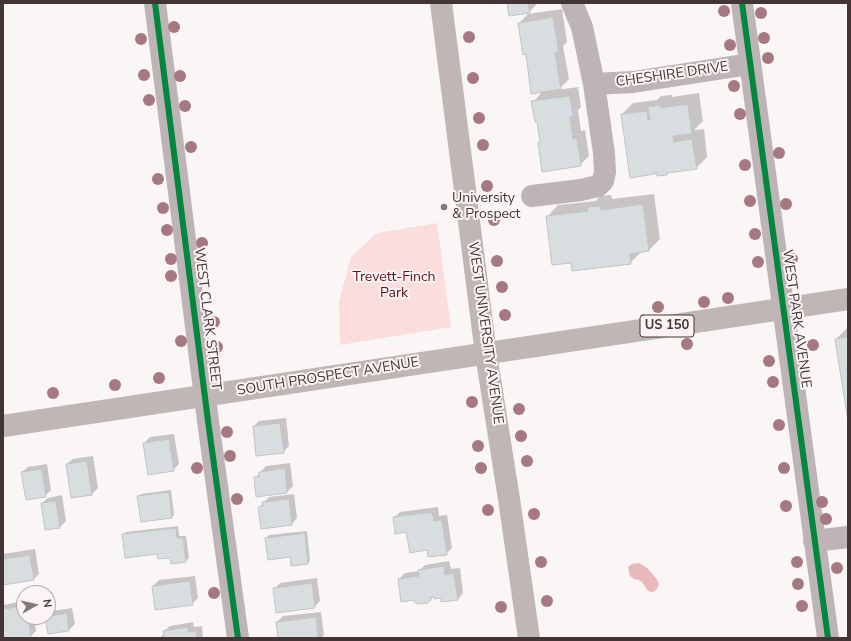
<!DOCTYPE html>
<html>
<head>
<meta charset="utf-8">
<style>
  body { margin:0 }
  #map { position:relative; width:851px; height:641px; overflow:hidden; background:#faf6f6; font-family:"Nunito Sans",sans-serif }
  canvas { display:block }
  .frame { position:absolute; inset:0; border:4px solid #433535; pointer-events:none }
  .north { position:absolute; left:16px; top:585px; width:40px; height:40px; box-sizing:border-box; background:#fcf4f4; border:1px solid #b2a8a8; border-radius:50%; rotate:82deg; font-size:11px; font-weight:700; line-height:16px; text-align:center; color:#433535 }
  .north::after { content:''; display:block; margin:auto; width:14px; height:18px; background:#837979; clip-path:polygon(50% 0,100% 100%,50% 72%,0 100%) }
</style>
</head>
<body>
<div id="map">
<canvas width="851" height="641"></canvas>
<div class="frame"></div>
<div class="north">N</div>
</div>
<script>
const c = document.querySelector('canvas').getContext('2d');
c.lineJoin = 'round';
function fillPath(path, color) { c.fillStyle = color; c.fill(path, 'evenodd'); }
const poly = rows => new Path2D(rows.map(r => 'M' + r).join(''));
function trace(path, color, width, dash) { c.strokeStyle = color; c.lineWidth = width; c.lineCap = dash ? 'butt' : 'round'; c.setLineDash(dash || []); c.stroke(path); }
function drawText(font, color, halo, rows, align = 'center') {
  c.font = font + ' "Nunito Sans",sans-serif'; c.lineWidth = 4; c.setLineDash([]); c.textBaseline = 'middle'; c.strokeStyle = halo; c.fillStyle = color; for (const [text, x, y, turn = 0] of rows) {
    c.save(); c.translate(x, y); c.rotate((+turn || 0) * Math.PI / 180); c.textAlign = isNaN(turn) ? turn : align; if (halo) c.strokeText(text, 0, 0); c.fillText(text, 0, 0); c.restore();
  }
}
fillPath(poly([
  [437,223,451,327,340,345,339,301,351,257,377,233]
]), '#fbddde');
fillPath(poly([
  [639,563,647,568,656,578,659,584,657,589,653,592,648,591,642,582,639,580,634,579,630,576,628,567,632,564]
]), '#e9b8ba');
fillPath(poly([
  [508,3,538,3,529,12],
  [562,9,567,42,563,46,569,79,558,90,578,87,581,107,578,110,581,131,585,130,589,156,580,165,541,141,538,121,533,102,543,91,527,53,519,23,528,14],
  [699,93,703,121,694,130,704,129,707,157,696,168,668,172,666,174,657,171,654,173,622,114,633,103,657,100,661,96,672,95,672,97],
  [654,194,660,239,649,250,642,251,630,263,572,262,547,217,558,205,596,201,600,196,611,195,612,199],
  [848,327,848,415,836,339],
  [286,418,289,446,283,452,254,426,259,421],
  [174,434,179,464,173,470,144,443,150,437],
  [93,456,98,488,92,494,67,464,73,459],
  [290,463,293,486,287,492,257,496,255,478,266,466],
  [47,464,51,490,45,496,22,472,28,467],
  [171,490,174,515,172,517,138,497,141,494],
  [294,494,297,518,292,524,259,507,269,497],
  [62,495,66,521,60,527,46,529,42,503,48,498],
  [438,507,439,516,447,515,452,548,446,554,428,549,394,518,400,512],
  [178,526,179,536,186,536,189,558,186,561,172,563,171,556,123,535,126,532],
  [307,531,310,561,308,563,291,556,266,538,269,535],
  [35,549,39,574,33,580,3,584,3,554],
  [449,561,451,569,460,568,463,593,458,599,435,595,428,602,414,599,399,579,405,573,419,571,425,565],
  [195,576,198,598,192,604,153,586,159,580],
  [317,578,320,601,314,607,274,589,280,583],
  [24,601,24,617,34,617,36,631,30,637,3,638,3,605],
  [72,608,75,624,69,630,49,633,48,615,52,611],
  [321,612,324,635,321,638,279,638,277,622,283,616],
  [193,622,194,627,202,626,203,638,159,638,164,634,164,631,170,626]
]), '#0003');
const building = poly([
  [507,3,528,3,530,13,509,16,507,3],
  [553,17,559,52,555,52,561,89,531,94,526,54,523,55,518,23,553,17],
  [570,96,573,117,570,117,573,139,577,138,581,166,542,172,538,143,540,142,537,122,535,122,531,101,570,96],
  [688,104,692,134,673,136,674,142,692,139,697,169,667,173,667,175,657,176,656,172,655,172,655,174,630,178,621,114,647,111,648,120,650,120,648,107,661,105,661,108,688,104],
  [643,204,649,251,630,254,631,264,572,271,571,263,552,265,546,216,588,211,588,207,600,206,601,210,643,204],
  [848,337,848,421,835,339,848,337],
  [280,423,284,453,256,456,253,426,280,423],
  [169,439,174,471,148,475,143,443,169,439],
  [87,461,92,495,71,498,66,464,87,461],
  [285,468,287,493,256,497,254,477,259,477,259,472,285,468],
  [42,469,46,497,26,500,21,472,42,469],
  [169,492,172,518,141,522,137,496,169,492],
  [289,499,292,525,261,529,258,507,263,506,262,502,289,499],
  [56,501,60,528,45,530,41,503,56,501],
  [432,512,434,521,442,520,447,555,428,557,427,550,410,553,406,532,395,534,393,517,432,512],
  [176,528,177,538,183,538,186,562,171,564,170,558,158,559,157,554,125,558,122,534,176,528],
  [305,533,308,564,291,566,290,557,268,560,265,538,305,533],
  [30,555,34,580,3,585,3,559,30,555],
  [444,566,445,575,454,573,458,600,441,602,441,598,434,599,434,597,430,597,431,600,428,603,418,604,414,602,414,600,401,602,398,579,419,576,418,570,444,566],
  [190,581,193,605,155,610,152,586,190,581],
  [312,583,315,608,276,613,273,588,312,583],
  [24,606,24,617,28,617,31,638,3,638,3,609,24,606],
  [67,613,69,631,48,634,45,617,67,613],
  [316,617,318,638,278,638,276,622,316,617],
  [188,627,188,632,196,631,197,638,164,638,163,631,188,627]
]);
fillPath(building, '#d8dedf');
trace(building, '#bfc4c6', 1);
trace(poly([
  [155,3,208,421,238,638],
  [742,3,828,638],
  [594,84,633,82,750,64],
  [532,196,581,190,598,186,603,181,605,172,604,153,594,84,582,27,572,3],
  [814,541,848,537]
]), '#beb4b5', 22);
trace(poly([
  [441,3,486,354,509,499,529,638],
  [3,426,848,299]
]), '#c0b6b6', 22);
trace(poly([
  [155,3,208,421,238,638],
  [742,3,828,638]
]), '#00873e', 6);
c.fillStyle = '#a6787f';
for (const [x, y] of [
  [724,11],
  [761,13],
  [174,27],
  [469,37],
  [764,38],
  [141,39],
  [730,45],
  [768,58],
  [144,75],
  [180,76],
  [473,78],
  [734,86],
  [149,100],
  [185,106],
  [740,114],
  [479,118],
  [483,145],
  [191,147],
  [779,153],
  [745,165],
  [158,179],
  [487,186],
  [750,201],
  [786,204],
  [163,208],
  [494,220],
  [167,230],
  [755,234],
  [202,243],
  [171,259],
  [792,259],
  [497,261],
  [758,262],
  [171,276],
  [502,287],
  [728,298],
  [704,302],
  [658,307],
  [505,315],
  [214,322],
  [181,341],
  [687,344],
  [813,345],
  [217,347],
  [769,361],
  [159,378],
  [773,382],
  [115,385],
  [53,393],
  [472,402],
  [519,409],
  [779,425],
  [227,432],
  [521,436],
  [478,446],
  [230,456],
  [527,461],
  [197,468],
  [481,468],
  [784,468],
  [237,499],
  [822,502],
  [786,506],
  [488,510],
  [534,514],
  [826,519],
  [541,562],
  [797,562],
  [837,568],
  [798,584],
  [214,593],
  [547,601],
  [802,606],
  [501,607]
]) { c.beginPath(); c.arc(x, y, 6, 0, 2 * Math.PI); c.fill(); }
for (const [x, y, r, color] of [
  [444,207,4,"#837979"]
]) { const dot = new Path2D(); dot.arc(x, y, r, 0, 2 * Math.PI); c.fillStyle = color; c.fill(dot); trace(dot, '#fcf4f4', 1.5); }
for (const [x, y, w] of [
  [667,326,54]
]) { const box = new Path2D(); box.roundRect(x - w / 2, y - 11, w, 22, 3); c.fillStyle = '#fcf4f4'; c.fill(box); trace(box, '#433535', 1); }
drawText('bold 13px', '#433535', null, [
  ["US 150",667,326]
]);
drawText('14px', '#433535', '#fcf4f4', [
  ["CHESHIRE DRIVE",672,75,-8],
  ["WEST CLARK STREET",207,319,83],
  ["WEST PARK AVENUE",796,319,82],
  ["WEST UNIVERSITY AVENUE",485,333,82],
  ["SOUTH PROSPECT AVENUE",328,377,-9]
]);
drawText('14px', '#433535', '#fcf4f4', [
  ["University",452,199],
  ["& Prospect",452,215]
], 'left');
drawText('14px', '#61101e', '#fcf4f4', [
  ["Trevett-Finch",394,278],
  ["Park",394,294]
]);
</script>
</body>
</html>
